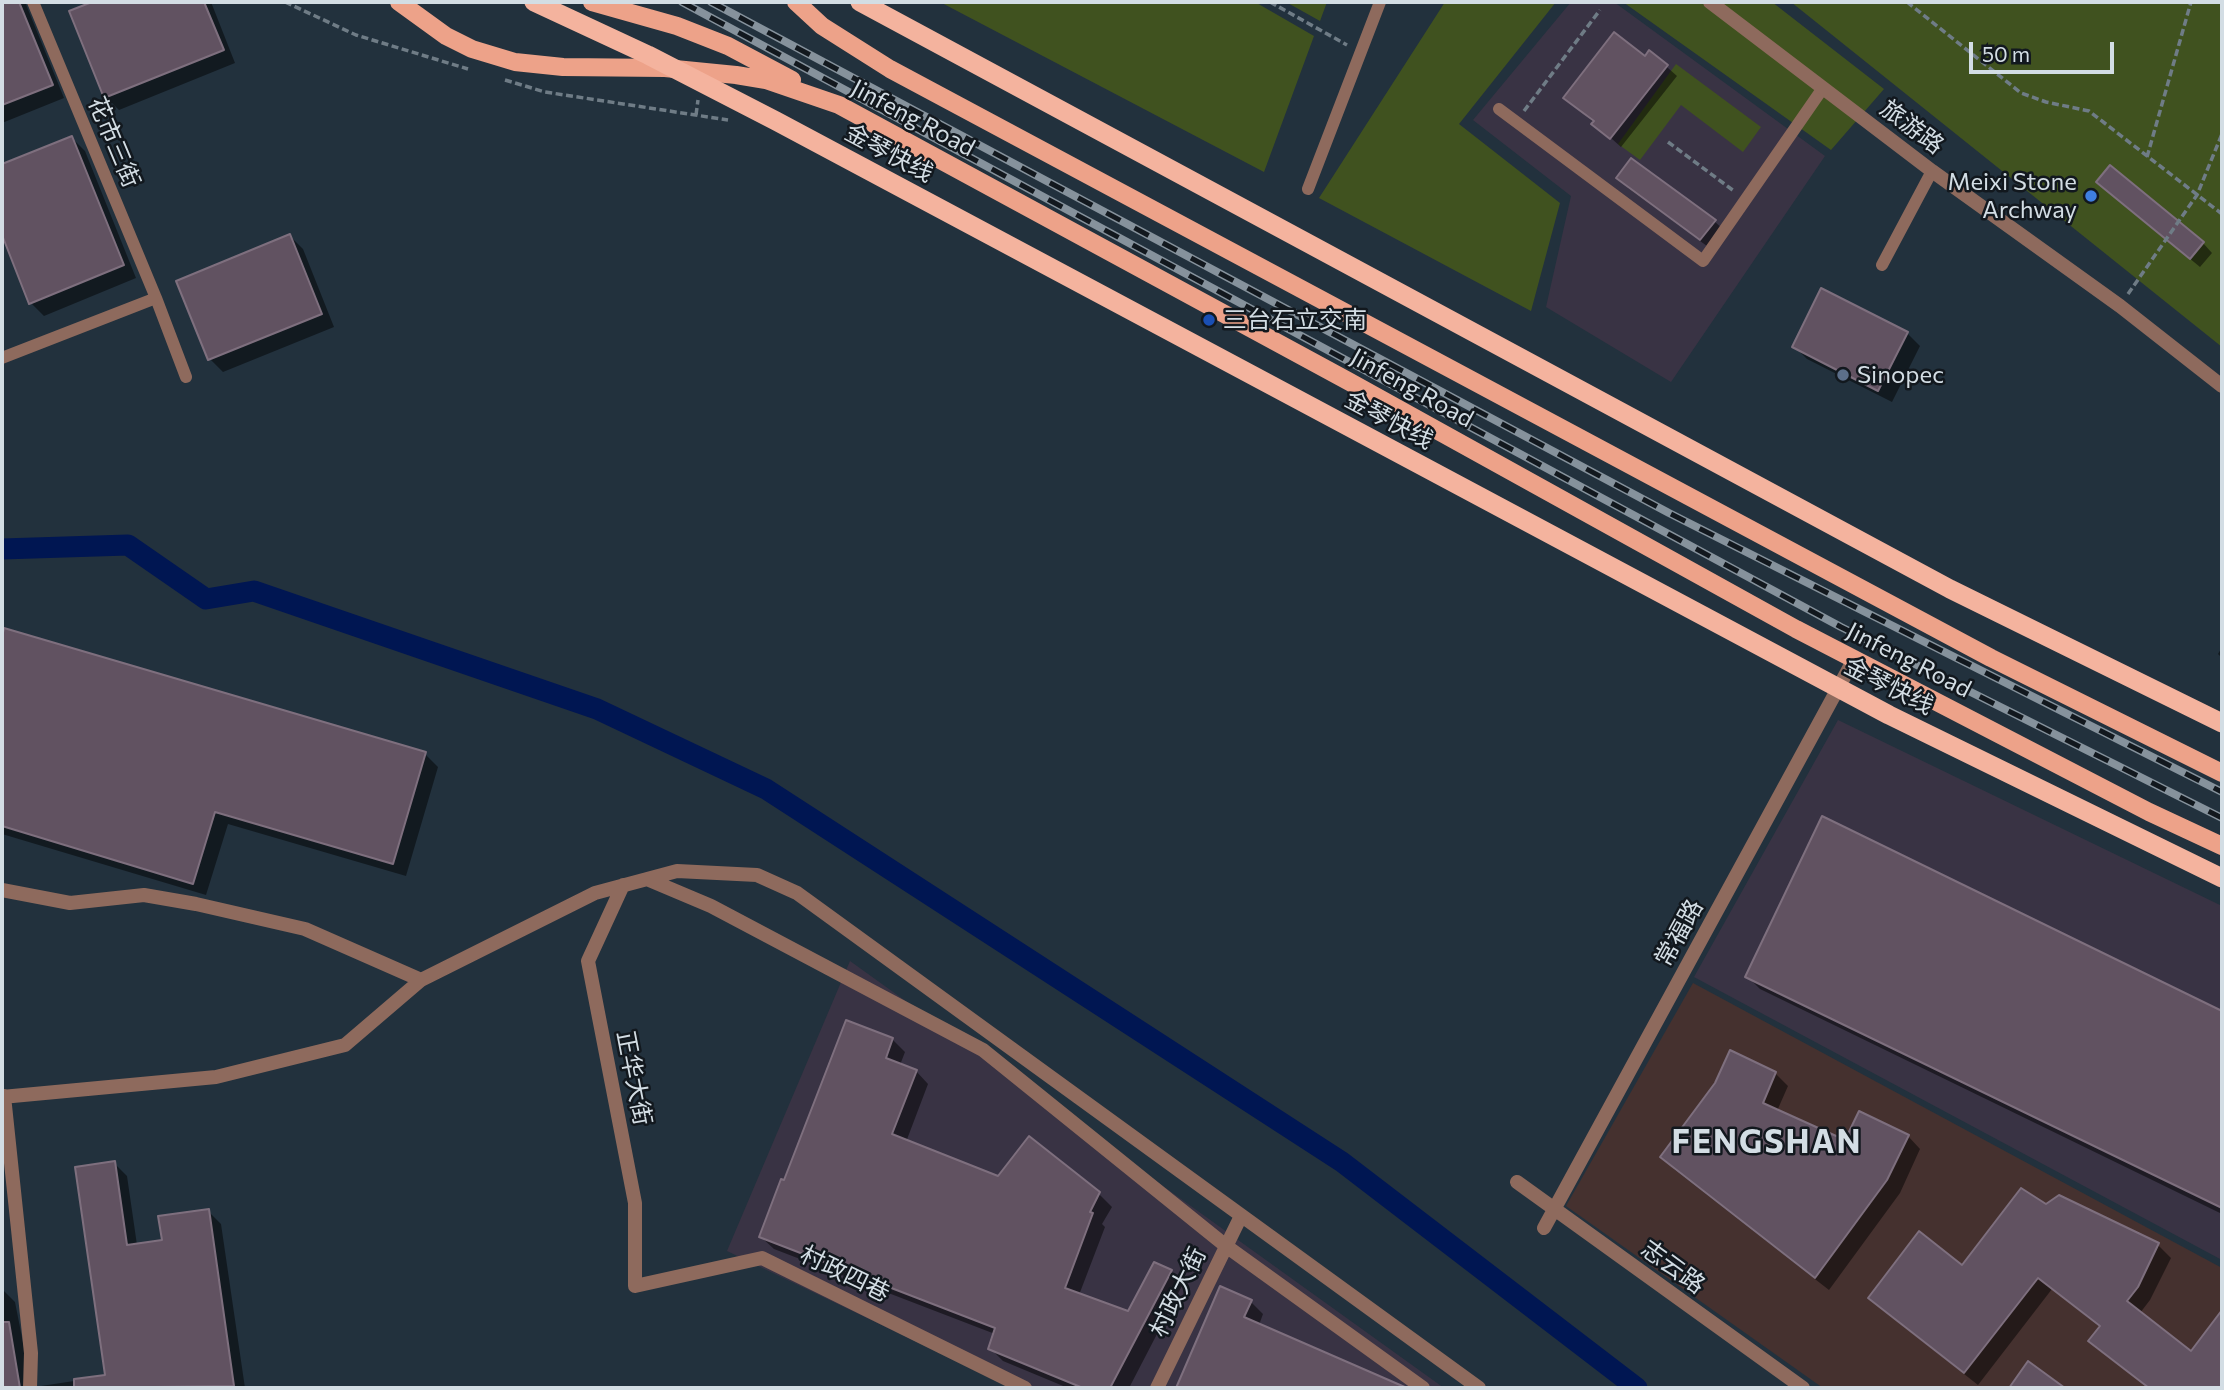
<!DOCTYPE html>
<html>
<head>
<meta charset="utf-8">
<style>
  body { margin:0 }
  #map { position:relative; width:2224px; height:1390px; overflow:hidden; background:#22313d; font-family:Commissioner,sans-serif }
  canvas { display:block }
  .frame { position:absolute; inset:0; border:4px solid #d3dde4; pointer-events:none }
  .scale { position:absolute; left:1969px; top:42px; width:145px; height:32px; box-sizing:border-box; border:4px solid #d3dde4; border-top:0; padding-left:9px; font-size:21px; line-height:24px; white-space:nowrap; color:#d3dde4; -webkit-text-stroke:5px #12181e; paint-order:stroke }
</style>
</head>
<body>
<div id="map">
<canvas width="2224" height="1390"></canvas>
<div class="frame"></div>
<div class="scale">50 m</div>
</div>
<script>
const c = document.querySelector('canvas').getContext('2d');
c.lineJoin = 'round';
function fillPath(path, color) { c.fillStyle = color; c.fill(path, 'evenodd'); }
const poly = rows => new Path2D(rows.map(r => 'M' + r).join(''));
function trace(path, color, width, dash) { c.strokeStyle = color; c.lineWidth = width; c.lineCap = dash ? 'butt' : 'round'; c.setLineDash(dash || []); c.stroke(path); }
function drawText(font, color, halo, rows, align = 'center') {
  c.font = font + ' Commissioner,"Noto Sans SC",sans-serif'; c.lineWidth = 5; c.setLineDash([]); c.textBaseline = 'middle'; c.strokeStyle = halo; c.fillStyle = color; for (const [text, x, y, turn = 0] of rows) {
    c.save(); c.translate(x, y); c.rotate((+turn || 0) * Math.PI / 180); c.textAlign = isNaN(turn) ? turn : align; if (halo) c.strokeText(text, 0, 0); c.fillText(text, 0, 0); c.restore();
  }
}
fillPath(poly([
  [1693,983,2222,1268,2222,1388,1823,1388,1566,1206]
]), '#45312f');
fillPath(poly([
  [1571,2,1614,2,1825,156,1671,382,1546,307,1571,196,1473,120],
  [1838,720,2222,906,2222,1260,1694,977],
  [850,961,1444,1388,1013,1388,727,1251]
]), '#393344');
fillPath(poly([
  [940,2,1255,2,1314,36,1264,172],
  [1286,2,1327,2,1320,21],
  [1445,2,1556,2,1459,124,1560,203,1531,311,1319,198],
  [1623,2,1772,2,1884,89,1831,150],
  [1791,2,2222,2,2222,347],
  [1676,64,1761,127,1743,152,1681,105,1640,160,1618,144]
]), '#40521f');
fillPath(poly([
  [2,2,25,2,64,98,2,123],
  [96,2,211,2,235,63,119,110,106,97,72,12],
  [1650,52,1677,76,1621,147,1565,97,1645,58],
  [72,138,85,151,136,278,44,316,31,303,2,231,2,166],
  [1619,178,1714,221,1724,230,1711,249,1628,188],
  [2108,191,2203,243,2212,253,2200,267],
  [290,236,303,249,334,327,223,372,210,359,178,282],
  [1907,333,1920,346,1892,402,1807,359,1794,346],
  [2,630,425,754,438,767,406,876,228,824,206,895,2,834],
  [2222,647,2222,658,2218,654],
  [1823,819,2222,1013,2222,1214,1760,989,1747,976],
  [847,1022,893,1040,905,1052,900,1065,916,1071,928,1084,906,1142,998,1178,1099,1194,1112,1207,1102,1224,1105,1227,1079,1295,1129,1313,1171,1272,1183,1284,1129,1388,1068,1388,1003,1361,990,1348,995,1334,774,1249,761,1237,785,1183],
  [1775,1073,1788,1086,1777,1111,1846,1142,1908,1136,1920,1149,1900,1193,1829,1290,1675,1170,1662,1157],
  [114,1163,127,1176,137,1245,164,1241,208,1211,221,1224,245,1388,41,1388,41,1386,107,1376],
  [2046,1206,2158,1245,2171,1258,2150,1300,2140,1313,2191,1353,2222,1313,2222,1388,2148,1388,2091,1340,2101,1328,2052,1289,1978,1385,1883,1310,1870,1298,1963,1268],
  [2,1289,15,1302,32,1388,2,1388],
  [1221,1289,1251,1302,1263,1314,1259,1325,1391,1383,1396,1388,1178,1388]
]), '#0007');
trace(poly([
  [2,549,128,545,206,599,254,591,597,709,766,789,1342,1162,1637,1388]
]), '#001652', 21);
const building = poly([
  [2,2,19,2,53,85,2,105,2,2],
  [92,2,204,2,224,50,104,98,69,11,92,2],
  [1614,32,1645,56,1649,50,1668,65,1610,139,1591,124,1594,121,1563,98,1614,32],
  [72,136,124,265,29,304,2,235,2,164,72,136],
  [1631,158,1716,220,1700,240,1616,178,1631,158],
  [2110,165,2204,242,2190,259,2096,182,2110,165],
  [290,234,322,314,208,360,176,281,290,234],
  [1821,288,1908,332,1878,391,1792,347,1821,288],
  [4,628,426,752,393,864,215,812,193,884,2,826,2,637,4,628],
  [1822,816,2222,1011,2222,1208,1745,977,1822,816],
  [846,1020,893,1038,886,1058,917,1070,892,1134,998,1176,1029,1136,1100,1192,1090,1212,1093,1213,1065,1288,1128,1311,1154,1262,1172,1270,1110,1388,1083,1388,988,1349,995,1328,759,1237,781,1179,784,1180,846,1020],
  [1730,1050,1776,1072,1763,1103,1845,1140,1859,1111,1909,1135,1887,1180,1815,1278,1660,1157,1715,1083,1730,1050],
  [115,1161,127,1245,162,1240,158,1216,209,1209,234,1386,74,1388,74,1379,105,1375,75,1167,115,1161],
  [2021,1188,2046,1204,2059,1195,2159,1243,2138,1287,2127,1301,2191,1351,2222,1310,2222,1388,2149,1388,2088,1341,2100,1326,2038,1278,1964,1373,1868,1298,1919,1231,1962,1265,2021,1188],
  [1220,1286,1252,1300,1244,1317,1407,1388,1176,1388,1220,1286],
  [2,1322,9,1322,20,1388,2,1388,2,1322],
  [2028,1361,2065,1388,2009,1388,2028,1361]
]);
fillPath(building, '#615261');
trace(building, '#7e6f7e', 2);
trace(poly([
  [285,2,356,35,468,69],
  [1270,2,1347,45],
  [1907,2,2021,93,2046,102,2089,111,2222,214],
  [505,80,545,92,728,120],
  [1524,111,1600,10],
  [696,115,698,100],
  [1668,142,1734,191],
  [2147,157,2191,2],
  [2128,294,2197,195,2222,134]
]), '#6f7c86', 3.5, [7, 3.5]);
trace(poly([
  [33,2,156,298,186,377],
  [1499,109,1703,261,1823,88],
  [1308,189,1380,2],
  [1882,265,1932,171],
  [2,358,156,298]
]), '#8e6a5d', 12);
trace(poly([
  [647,879,711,906,983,1050,1226,1246,1423,1388],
  [623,885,588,961,635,1203,635,1286,762,1258,1025,1388],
  [2,890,70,903,144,895,196,904,305,929,421,980],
  [4,1096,31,1353,30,1388],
  [2,1097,216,1077,345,1045,421,980,595,893,677,871,757,875,797,893,1479,1388],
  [1517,1182,1803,1388],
  [1544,1228,1854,659],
  [1157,1388,1241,1216]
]), '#8e6a5d', 14);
trace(poly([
  [1710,2,1932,171,2120,306,2222,386]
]), '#8e6a5d', 14);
trace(poly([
  [399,2,446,36,472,49,515,62,563,67,665,68,736,75,766,80,839,105,1348,381,1796,629,2149,812,2222,846],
  [592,2,677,26,728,46,792,80],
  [796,2,822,26,890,69,1991,658,2222,773]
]), '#eda289', 18);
trace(poly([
  [860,2,1950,589,2222,723]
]), '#f4b39e', 19);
const rail = poly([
  [682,2,1841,627,2222,818],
  [711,2,1669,513,2222,792]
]);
trace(rail, '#86929c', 8);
trace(rail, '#12181e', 5, [16]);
trace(poly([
  [534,2,648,55,776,121,1889,715,2222,878]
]), '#f4b39e', 19);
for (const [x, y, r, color] of [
  [2091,196,7,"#3f7fe0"],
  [1209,320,7,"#1a4fb4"],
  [1843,375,7,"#5c6f8a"]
]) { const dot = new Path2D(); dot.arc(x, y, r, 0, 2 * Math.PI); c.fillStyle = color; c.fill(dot); trace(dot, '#12181e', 2.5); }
drawText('24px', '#d3dde4', '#12181e', [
  ["Jinfeng Road",913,118,28],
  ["旅游路",1912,127,37],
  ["花市三街",114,142,67],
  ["金琴快线",889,153,28],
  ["Jinfeng Road",1412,388,29],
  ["金琴快线",1389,420,28],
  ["Jinfeng Road",1909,660,27],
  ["金琴快线",1889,686,27],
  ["常福路",1679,933,-61],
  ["正华大街",634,1078,79],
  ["志云路",1673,1267,36],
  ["村政四巷",845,1274,26],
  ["村政大街",1178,1292,-64]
]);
drawText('24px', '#d3dde4', '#12181e', [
  ["Meixi Stone",2077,182,"right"],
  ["Archway",2077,210,"right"],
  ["三台石立交南",1223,320],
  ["Sinopec",1857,375]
], 'left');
c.letterSpacing = '2px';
drawText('bold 32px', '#d3dde4', '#12181e', [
  ["FENGSHAN",1767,1142]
]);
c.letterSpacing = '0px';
</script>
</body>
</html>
